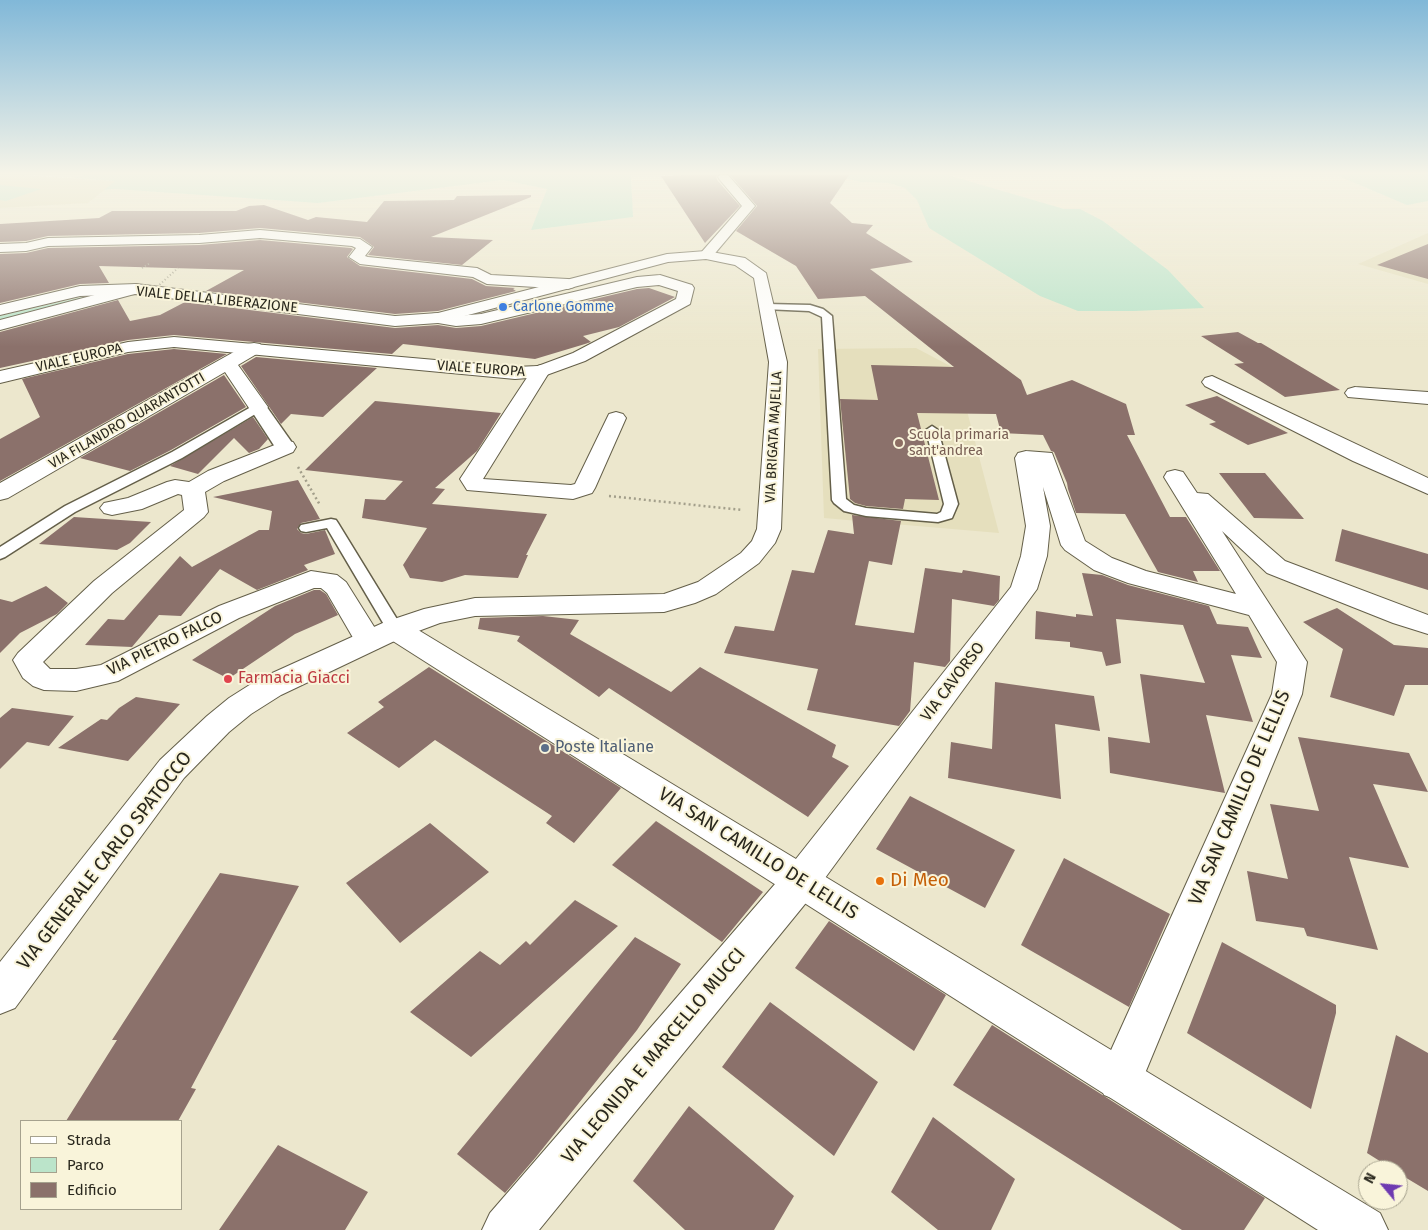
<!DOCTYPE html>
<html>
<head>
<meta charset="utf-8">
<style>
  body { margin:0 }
  #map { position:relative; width:1428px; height:1230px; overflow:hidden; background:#ece7cd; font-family:"Fira Sans",sans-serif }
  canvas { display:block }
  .legend { position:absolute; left:20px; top:1120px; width:162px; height:90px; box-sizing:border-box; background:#f9f4da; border:1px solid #a6a28e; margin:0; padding:6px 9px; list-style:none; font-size:15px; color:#29271d }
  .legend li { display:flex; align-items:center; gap:10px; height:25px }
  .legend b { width:25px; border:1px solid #a6a28e }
  .north { position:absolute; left:1358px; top:1160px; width:50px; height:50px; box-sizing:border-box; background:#f9f4da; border:1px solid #a6a28e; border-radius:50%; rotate:298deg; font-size:14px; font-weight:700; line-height:20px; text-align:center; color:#29271d }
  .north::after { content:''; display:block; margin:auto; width:18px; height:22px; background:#6e3ab1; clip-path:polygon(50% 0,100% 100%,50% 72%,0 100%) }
</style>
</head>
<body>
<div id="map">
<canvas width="1428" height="1230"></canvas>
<ul class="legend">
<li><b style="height:6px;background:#fff"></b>Strada</li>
<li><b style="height:14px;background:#bbe4ca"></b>Parco</li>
<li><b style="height:14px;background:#8b716b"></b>Edificio</li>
</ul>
<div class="north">N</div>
</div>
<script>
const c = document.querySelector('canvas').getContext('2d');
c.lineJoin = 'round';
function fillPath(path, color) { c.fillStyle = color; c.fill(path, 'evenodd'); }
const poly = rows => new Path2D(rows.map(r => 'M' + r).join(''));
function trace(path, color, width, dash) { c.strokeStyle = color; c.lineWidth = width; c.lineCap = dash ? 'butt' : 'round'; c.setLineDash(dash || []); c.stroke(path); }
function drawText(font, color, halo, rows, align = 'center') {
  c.font = font + ' "Fira Sans",sans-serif'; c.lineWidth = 4; c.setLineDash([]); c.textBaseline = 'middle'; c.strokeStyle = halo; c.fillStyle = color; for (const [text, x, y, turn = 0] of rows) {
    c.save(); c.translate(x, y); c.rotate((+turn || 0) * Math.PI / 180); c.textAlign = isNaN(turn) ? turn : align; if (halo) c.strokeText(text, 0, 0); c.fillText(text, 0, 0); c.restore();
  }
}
fillPath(poly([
  [0,175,21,175,116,181,88,203,0,208],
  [1428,233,1428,284,1358,264],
  [916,348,956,369,999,533,824,518,818,349]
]), '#e5dfbd');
fillPath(poly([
  [85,175,631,175,633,217,531,230,547,189,503,180,318,203,114,189,104,190,115,181,74,178],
  [812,175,948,175,1064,209,1080,209,1103,221,1168,270,1204,308,1134,311,1078,311,1040,296,929,228,917,200,905,188,889,183,861,182,831,175],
  [1336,175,1428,175,1428,201,1407,205],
  [0,185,41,189,6,201,0,200],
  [82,297,90,297,0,322,0,316]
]), '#bbe4ca');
fillPath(poly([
  [685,175,718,175,716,177,718,181,740,206,705,243,661,176],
  [730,175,849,175,830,203,852,223,873,225,866,233,913,262,870,269,1021,380,1027,395,1072,380,1126,404,1135,435,1127,435,1170,517,1186,517,1220,571,1193,571,1198,582,1158,572,1125,514,1076,513,1068,489,1067,483,1054,452,1051,451,1043,435,1001,433,996,414,917,413,939,500,905,499,903,509,866,506,855,503,850,499,840,399,878,400,871,365,954,367,865,296,818,299,796,266,736,231,757,206],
  [531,195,531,197,431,237,493,240,462,265,368,255,374,247,360,237,260,228,199,233,48,236,26,241,0,242,0,224,99,218,112,211,236,211,249,206,264,205,308,220,316,217,367,222,384,201,454,200,457,196],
  [260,240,351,248,353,249,347,257,360,266,472,279,486,286,515,288,513,289,516,291,438,311,395,314,206,291,244,270,99,266,109,283,80,284,0,303,0,254,26,253,48,248,199,245],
  [1428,244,1428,279,1377,265],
  [649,288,675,297,619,327,583,336,591,342,585,344,535,359,403,344,392,354,174,335,128,340,0,368,0,332,118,300,130,321,160,315,185,302,395,328,438,325,456,328,481,326,637,289],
  [1238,332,1258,343,1261,343,1340,390,1285,397,1234,364,1244,363,1201,336],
  [174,349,227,354,0,481,0,439,40,417,22,379,128,354],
  [256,357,377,368,323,417,291,414,281,424,241,366],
  [224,375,246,407,171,450,130,471,80,458],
  [1217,396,1288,433,1248,445,1209,424,1216,422,1185,405],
  [375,401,501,413,477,451,435,488,445,489,432,504,547,514,526,555,528,555,518,578,465,575,442,582,410,578,403,565,427,528,362,518,365,499,385,500,403,481,305,470],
  [253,417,268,439,259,449,249,453,234,438,198,474,170,466],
  [1219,473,1265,473,1304,519,1254,518],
  [298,480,320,519,301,523,297,529,301,533,306,534,325,530,335,554,304,565,308,570,257,590,220,569,181,616,159,615,132,647,85,645,108,619,124,620,180,556,192,567,259,530,269,530,272,511,213,497],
  [852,515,901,521,892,565,869,561,855,625,914,633,925,568,962,573,963,570,1000,576,999,600,994,606,952,599,950,661,945,667,914,662,910,711,899,726,807,710,818,669,724,653,735,626,774,631,792,570,814,573,828,530,854,534],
  [74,517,151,522,130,543,117,550,39,544],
  [1342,529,1428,554,1428,590,1335,561],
  [1082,573,1102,575,1128,585,1209,606,1217,624,1248,627,1262,658,1231,655,1253,722,1206,715,1225,793,1110,773,1108,737,1150,743,1140,674,1205,683,1183,625,1116,619,1121,663,1106,666,1102,652,1070,647,1070,642,1035,639,1036,611,1076,617,1076,614,1093,616],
  [46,586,68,603,57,614,20,633,0,653,0,599,12,602],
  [314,590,320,590,326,594,338,615,295,634,231,677,225,677,192,660,275,606],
  [1337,608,1394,645,1428,648,1428,685,1405,685,1394,716,1330,697,1343,649,1303,622],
  [543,616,579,620,570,634,671,692,700,667,836,745,832,757,849,766,808,817,609,688,599,697,517,641,520,636,478,629,480,618],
  [429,667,621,788,574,843,546,823,552,816,435,740,399,768,347,733,384,707,378,702],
  [995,682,1094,696,1100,731,1055,724,1061,799,948,778,951,742,992,749],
  [136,697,180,704,128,761,58,748,101,719,107,720,119,708],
  [12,708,74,716,49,746,27,742,0,769,0,718],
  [1298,737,1409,753,1428,792,1373,784,1409,868,1349,857,1378,950,1307,936,1304,928,1256,921,1247,871,1288,879,1270,804,1319,811],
  [910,796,1015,850,985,908,876,849],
  [656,821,763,892,722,942,612,865],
  [430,823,489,872,400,943,346,883],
  [1064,858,1170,914,1129,1007,1021,945],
  [220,873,299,886,191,1088,196,1089,178,1121,66,1121,117,1040,112,1040],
  [575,900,618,926,471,1057,410,1012,480,951,500,965,526,941,530,945],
  [829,921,946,995,914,1051,795,968],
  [635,937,681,964,637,1030,536,1157,505,1193,457,1154],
  [1222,942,1336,1005,1336,1013,1311,1109,1187,1033],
  [770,1002,878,1082,834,1156,722,1067],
  [992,1025,1265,1198,1244,1230,1182,1230,953,1085],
  [1396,1035,1428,1053,1428,1191,1398,1173,1398,1170,1394,1170,1367,1153],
  [689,1106,794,1196,774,1230,685,1230,633,1181],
  [933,1117,1015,1179,991,1230,938,1230,891,1192],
  [278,1145,368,1192,345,1230,219,1230]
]), '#8b716b');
const service = poly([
  [767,304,810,305,823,309,832,316,846,499,854,505,866,508,937,514,941,512,944,504,926,430,932,426,938,430,958,504,952,518,938,522,866,516,844,511,834,503,832,500,822,317,809,311,764,309,762,307,767,304],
  [258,403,262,404,264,407,262,410,182,458,75,512,5,557,0,559,0,547,65,506,172,452,258,403],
  [331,519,336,520,338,523,403,629,401,633,395,635,389,633,327,528,306,532,301,531,299,528,301,525,331,519]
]);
const pedestrian = poly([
  [258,402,264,403,295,447,292,451,285,453,278,451,275,447,249,407,252,403,258,402]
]);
const minor = poly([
  [720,175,728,175,755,206,711,258,706,259,701,258,699,255,742,206,720,180,718,177,720,175],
  [260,230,360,239,372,247,365,256,368,257,477,268,491,275,568,279,574,281,576,284,574,287,568,289,487,284,473,277,360,264,349,257,356,248,352,246,260,238,199,243,48,246,26,251,0,252,0,244,26,243,48,238,199,235,260,230],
  [254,343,260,344,263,348,260,352,238,365,268,407,265,411,258,413,251,411,225,372,8,498,0,500,0,483,248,344,254,343],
  [541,365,548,367,550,371,483,479,571,485,575,484,609,414,616,412,623,414,626,418,595,488,592,493,573,499,467,490,460,479,534,367,541,365],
  [1212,376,1428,478,1428,494,1353,461,1205,386,1202,382,1205,378,1212,376],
  [1355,387,1428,392,1428,404,1348,397,1345,393,1348,389,1355,387],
  [285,441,293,442,296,447,293,452,224,481,205,492,208,512,204,517,112,593,43,662,50,669,76,669,101,665,219,606,311,571,337,575,346,582,383,641,379,648,369,651,359,648,327,593,321,588,314,588,239,618,118,681,76,691,44,690,33,686,23,678,13,660,18,653,94,581,184,510,182,495,178,494,142,509,112,515,104,513,100,508,104,503,128,498,167,482,175,480,189,482,208,471,285,441],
  [1026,451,1052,453,1085,541,1112,558,1146,571,1236,594,1164,477,1167,472,1175,470,1183,472,1197,493,1208,494,1285,561,1428,615,1428,634,1393,623,1267,573,1222,531,1307,662,1302,694,1136,1095,1120,1101,1104,1095,1098,1079,1272,694,1277,662,1249,615,1128,583,1094,570,1065,550,1061,545,1043,487,1050,526,1047,556,1037,589,814,893,539,1230,482,1230,490,1213,788,869,1011,587,1021,556,1026,526,1015,458,1018,453,1026,451]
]);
const tertiary = poly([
  [660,275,692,285,694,288,690,304,585,361,541,377,515,379,174,347,128,352,0,383,0,371,128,342,174,337,515,367,538,366,573,353,676,299,678,291,659,285,637,287,481,324,456,326,432,322,430,318,432,314,438,313,456,316,481,314,637,277,660,275],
  [136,284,142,286,144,289,142,292,0,330,0,320,136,284],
  [395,620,405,622,1380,1213,1388,1230,1318,1230,385,636,381,629,385,622,395,620]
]);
const secondary = poly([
  [706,251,745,258,766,273,787,362,781,529,775,543,759,563,716,594,695,603,664,612,475,616,440,623,405,636,281,695,251,714,229,732,184,778,15,1008,0,1014,0,962,160,760,207,716,229,698,259,679,385,622,424,609,475,598,664,594,698,582,741,553,752,541,757,529,769,362,754,278,735,265,706,259,668,262,438,323,395,326,136,294,80,296,0,315,0,305,80,286,136,284,395,316,438,313,667,254,706,251]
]);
trace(service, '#645f49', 3);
trace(pedestrian, '#645f49', 3);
trace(minor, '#645f49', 2);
trace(tertiary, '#645f49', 2);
trace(secondary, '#645f49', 2);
trace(poly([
  [148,265,150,263]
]), '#a39f8b', 1, [1, 2]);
trace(poly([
  [142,268,150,263]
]), '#a39f8b', 2, [1, 2.5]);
trace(poly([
  [298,467,320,505],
  [609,496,742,510]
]), '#a39f8b', 2.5, [2, 3]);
fillPath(service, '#fff');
fillPath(pedestrian, '#fff');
fillPath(minor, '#fff');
fillPath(tertiary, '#fff');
fillPath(secondary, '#fff');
trace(poly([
  [157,287,178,268]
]), '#a39f8b', 2, [1, 2.5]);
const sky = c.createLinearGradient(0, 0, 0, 347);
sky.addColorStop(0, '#81b8d8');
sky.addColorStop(0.5, '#f6f4e8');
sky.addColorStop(1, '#f6f4e800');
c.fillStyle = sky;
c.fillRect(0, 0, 1428, 347);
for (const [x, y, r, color] of [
  [503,307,5,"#3f7fe0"],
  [899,443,5,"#8d6e63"],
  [228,679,5,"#e0444e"],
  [545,748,5,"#5c6f8a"],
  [880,881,5,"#e8710a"]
]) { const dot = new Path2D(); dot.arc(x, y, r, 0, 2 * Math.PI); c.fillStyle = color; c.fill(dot); trace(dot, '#f9f4da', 2); }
drawText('14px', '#29271d', '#f9f4da', [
  ["VIALE DELLA LIBERAZIONE",217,300,6],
  ["VIALE EUROPA",79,358,-13],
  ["VIALE EUROPA",481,369,4],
  ["VIA FILANDRO QUARANTOTTI",127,421,-30],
  ["VIA BRIGATA MAJELLA",774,437,-87]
]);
drawText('14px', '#366cbe', '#f9f4da', [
  ["Carlone Gomme",513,307]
], 'left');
drawText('14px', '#785e54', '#f9f4da', [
  ["Scuola primaria",909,435],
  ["sant'andrea",909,451]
], 'left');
drawText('16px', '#29271d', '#f9f4da', [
  ["VIA PIETRO FALCO",165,644,-26],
  ["VIA CAVORSO",953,682,-53]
]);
drawText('16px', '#be3a42', '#f9f4da', [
  ["Farmacia Giacci",238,679]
], 'left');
drawText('16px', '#4e5e75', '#f9f4da', [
  ["Poste Italiane",555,748]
], 'left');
drawText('19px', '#29271d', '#f9f4da', [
  ["VIA SAN CAMILLO DE LELLIS",1240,798,-67],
  ["VIA SAN CAMILLO DE LELLIS",758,854,32],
  ["VIA GENERALE CARLO SPATOCCO",105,861,-52],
  ["VIA LEONIDA E MARCELLO MUCCI",654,1056,-50]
]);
drawText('19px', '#c56008', '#f9f4da', [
  ["Di Meo",890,881]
], 'left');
</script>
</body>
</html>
